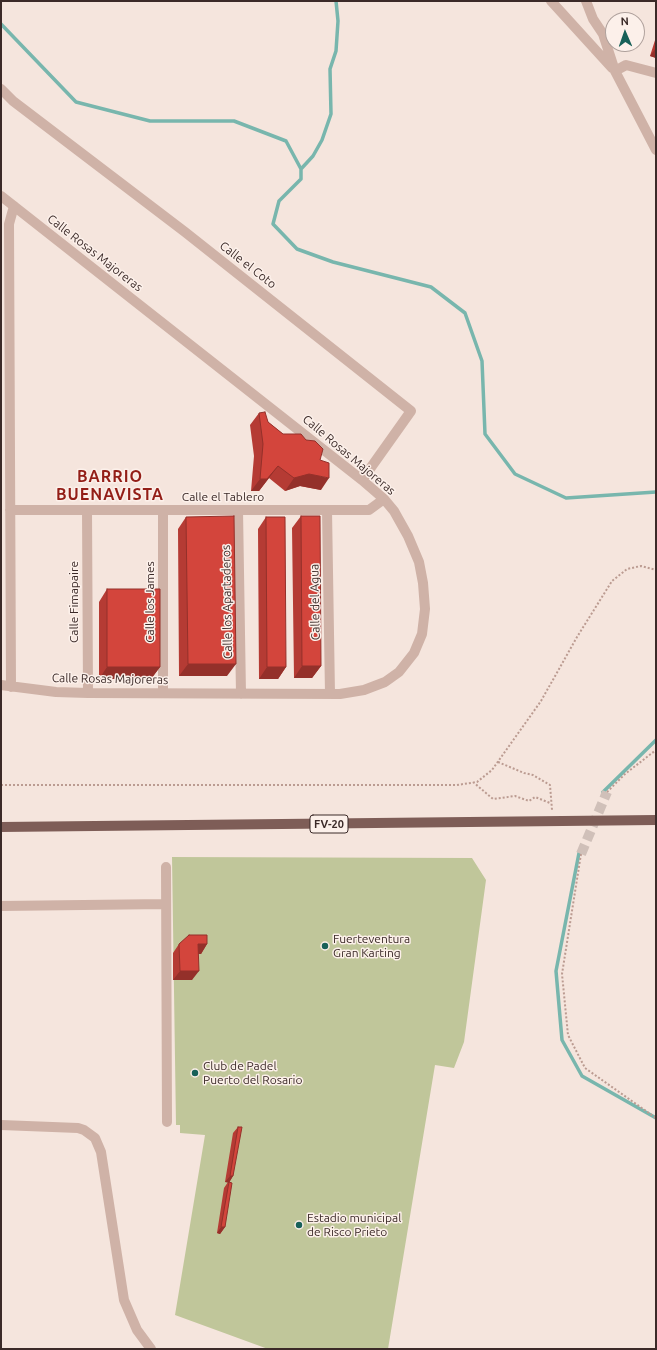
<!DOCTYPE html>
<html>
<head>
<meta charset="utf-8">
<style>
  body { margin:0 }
  #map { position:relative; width:657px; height:1350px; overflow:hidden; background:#f5e5dd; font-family:Ubuntu,sans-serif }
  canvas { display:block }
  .frame { position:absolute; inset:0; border:2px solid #3b2a28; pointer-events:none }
  .north { position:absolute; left:605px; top:12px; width:40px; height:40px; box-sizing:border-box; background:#fcf0ea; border:1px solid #afa19c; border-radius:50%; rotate:358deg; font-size:11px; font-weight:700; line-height:16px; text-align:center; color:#3b2a28 }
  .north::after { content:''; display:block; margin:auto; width:14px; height:18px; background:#186159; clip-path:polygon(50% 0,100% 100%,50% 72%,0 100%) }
</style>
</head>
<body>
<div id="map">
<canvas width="657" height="1350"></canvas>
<div class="frame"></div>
<div class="north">N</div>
</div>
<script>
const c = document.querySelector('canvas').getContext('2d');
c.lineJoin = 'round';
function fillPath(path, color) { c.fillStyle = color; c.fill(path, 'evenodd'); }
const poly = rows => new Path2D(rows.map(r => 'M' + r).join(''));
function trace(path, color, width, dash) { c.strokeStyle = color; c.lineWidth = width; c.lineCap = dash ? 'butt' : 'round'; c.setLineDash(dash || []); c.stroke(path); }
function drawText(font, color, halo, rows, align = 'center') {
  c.font = font + ' Ubuntu,sans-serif'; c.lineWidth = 3; c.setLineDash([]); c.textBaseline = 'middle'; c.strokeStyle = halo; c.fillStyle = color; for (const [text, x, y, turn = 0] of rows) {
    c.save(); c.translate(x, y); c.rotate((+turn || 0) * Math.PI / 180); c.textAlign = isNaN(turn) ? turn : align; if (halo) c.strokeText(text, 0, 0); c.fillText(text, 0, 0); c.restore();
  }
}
fillPath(poly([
  [172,857,472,858,486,880,464,1042,454,1068,435,1065,388,1349,268,1349,175,1315,205,1135,180,1133,180,1125,176,1125]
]), '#c0c69a');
trace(poly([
  [1,24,76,102,150,121,234,121,286,141,301,169,301,179,279,201,273,224,297,249,333,262,431,287,465,313,482,361,485,434,515,474,566,498,656,492],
  [301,169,313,156,322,140,331,114,330,69,336,51,338,21,336,1],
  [603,792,656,740],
  [579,853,556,971,562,1040,582,1076,656,1118]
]), '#78b6ad', 3.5);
trace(poly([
  [581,854,607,792]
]), '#d0c0b9', 10, [10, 5]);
trace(poly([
  [498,762,524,773,533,775,550,785,552,810],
  [473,782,493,799,515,796,529,801,535,797,550,803],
  [1,785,457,785,477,782,492,770,541,701,577,637,612,581,627,569,641,566,656,570],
  [607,792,625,774,656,750],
  [581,854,562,974,568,1035,585,1068,656,1118]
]), '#bb9b91', 2, [2, 2]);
trace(poly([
  [551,1,612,68],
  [586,1,593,19,603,34,615,71,656,150],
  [615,71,626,65,656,73],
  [1,89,13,101,185,232,411,411,362,480],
  [1,196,362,480,384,499,394,511,408,536,419,562,423,583,425,609,422,634,414,653,399,672,385,682,364,690,340,694,88,693,56,692,1,685],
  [10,510,369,510,384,499],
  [87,510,88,693],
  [163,510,163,693],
  [238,510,241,694],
  [327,510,330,694],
  [11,687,9,224,14,206],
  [166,867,167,1122],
  [1,906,166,904],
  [1,1125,78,1128,84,1130,95,1138,101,1152,124,1300,137,1330,151,1349]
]), '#cfb2a7', 10);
trace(poly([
  [1,827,656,820]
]), '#7e5d57', 10);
fillPath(poly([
  [656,37,656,58,650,56],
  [259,413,268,422,283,434,306,440,320,460,321,490,300,486,285,491,269,478,259,491,251,491,254,456,250,425],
  [301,516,321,666,312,678,294,678,292,528],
  [186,517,227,676,179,676,178,529],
  [266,517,286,667,278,679,259,679,258,529],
  [107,589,160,667,151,679,99,679,99,602],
  [179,944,207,944,201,954,198,954,192,980,173,980,173,953],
  [238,1127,233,1176,229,1182,225,1227,220,1234,217,1233,224,1188,228,1182,225,1182,233,1133]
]), '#b53b34');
fillPath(poly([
  [656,48,656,58,650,56],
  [278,466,269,478,259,491,251,491,260,479],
  [309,474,329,478,321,490,300,486,285,491,294,478],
  [188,664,236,664,227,676,179,676],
  [302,666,321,666,312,678,294,678],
  [107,667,160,667,151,679,99,679],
  [267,667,286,667,278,679,259,679],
  [198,944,207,944,201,954,192,954],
  [180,971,199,971,192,980,173,980],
  [230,1176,233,1176,229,1183,225,1182],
  [221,1227,225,1227,220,1234,217,1233]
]), '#94302a');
const building = poly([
  [265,412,268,422,283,434,301,434,306,440,315,441,323,449,320,460,329,463,329,478,309,474,294,478,278,466,267,479,260,479,263,444,259,413,265,412],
  [234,516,236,664,188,664,186,517,234,516],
  [301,516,320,516,321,666,302,666,301,516],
  [266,517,285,517,286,667,267,667,266,517],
  [107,589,160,589,160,667,107,667,107,589],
  [189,935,207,935,207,944,198,944,199,971,180,971,179,944,189,935],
  [238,1127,242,1127,233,1176,230,1176,238,1127],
  [229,1182,232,1183,225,1227,221,1227,229,1182]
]);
fillPath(building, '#d3453c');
trace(building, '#94302a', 1);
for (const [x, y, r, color] of [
  [325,946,4,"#186159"],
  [195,1073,4,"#186159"],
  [299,1225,4,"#186159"]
]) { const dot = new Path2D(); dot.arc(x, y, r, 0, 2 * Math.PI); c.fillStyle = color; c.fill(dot); trace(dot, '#fcf0ea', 1.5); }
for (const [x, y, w] of [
  [329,824,38]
]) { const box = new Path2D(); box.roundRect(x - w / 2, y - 9, w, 18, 3); c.fillStyle = '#fcf0ea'; c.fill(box); trace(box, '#3b2a28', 1); }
drawText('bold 11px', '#3b2a28', null, [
  ["FV-20",329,824]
]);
drawText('12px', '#3b2a28', '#fcf0ea', [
  ["Calle Rosas Majoreras",95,253,38],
  ["Calle el Coto",248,265,38],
  ["Calle Rosas Majoreras",349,455,40],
  ["Calle el Tablero",223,497],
  ["Calle Fimapaire",74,602,-90],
  ["Calle los James",150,602,-90],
  ["Calle los Apartaderos",227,602,-91],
  ["Calle del Agua",315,602,-91],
  ["Calle Rosas Majoreras",110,679,1]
]);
drawText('12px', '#3b2a28', '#fcf0ea', [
  ["Fuerteventura",333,939],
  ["Gran Karting",333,953],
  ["Club de Padel",203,1066],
  ["Puerto del Rosario",203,1080],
  ["Estadio municipal",307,1218],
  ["de Risco Prieto",307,1232]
], 'left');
c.letterSpacing = '1px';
drawText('bold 16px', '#931e17', '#fcf0ea', [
  ["BARRIO",110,477],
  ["BUENAVISTA",110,495]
]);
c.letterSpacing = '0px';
</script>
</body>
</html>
